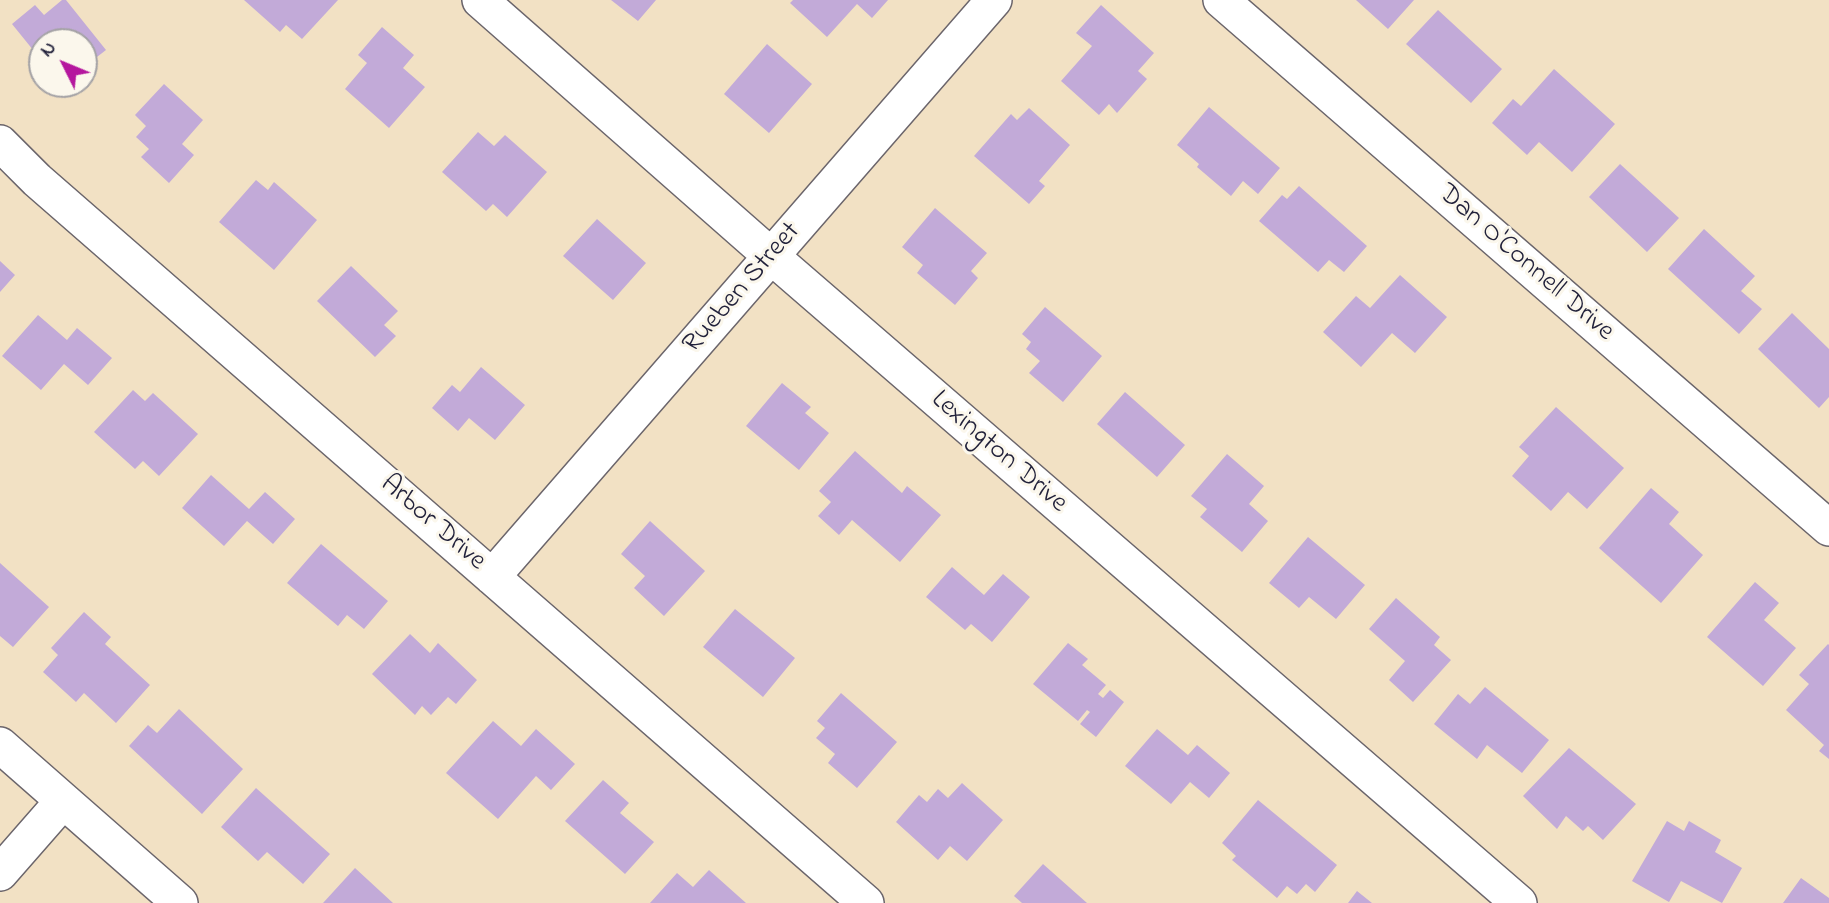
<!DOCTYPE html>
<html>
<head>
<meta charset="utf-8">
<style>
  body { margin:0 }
  #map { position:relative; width:1829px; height:903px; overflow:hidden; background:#f2e1c4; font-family:"Indie Flower",sans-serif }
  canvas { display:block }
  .north { position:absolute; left:28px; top:28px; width:70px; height:70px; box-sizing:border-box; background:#fbf7ec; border:2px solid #a4a2a5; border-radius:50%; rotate:313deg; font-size:19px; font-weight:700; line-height:28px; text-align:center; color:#22223b }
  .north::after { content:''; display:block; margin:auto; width:24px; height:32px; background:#b5179e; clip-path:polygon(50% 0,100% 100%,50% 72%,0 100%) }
</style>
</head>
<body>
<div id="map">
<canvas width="1829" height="903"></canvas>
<div class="north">N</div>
</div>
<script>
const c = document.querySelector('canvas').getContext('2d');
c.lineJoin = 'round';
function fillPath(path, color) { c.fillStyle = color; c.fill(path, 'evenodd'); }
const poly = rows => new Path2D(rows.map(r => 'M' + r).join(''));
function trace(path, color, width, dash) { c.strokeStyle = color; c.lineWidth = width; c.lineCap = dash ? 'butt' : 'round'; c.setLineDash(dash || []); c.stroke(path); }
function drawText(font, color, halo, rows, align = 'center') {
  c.font = font + ' "Indie Flower",sans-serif'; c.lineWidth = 6; c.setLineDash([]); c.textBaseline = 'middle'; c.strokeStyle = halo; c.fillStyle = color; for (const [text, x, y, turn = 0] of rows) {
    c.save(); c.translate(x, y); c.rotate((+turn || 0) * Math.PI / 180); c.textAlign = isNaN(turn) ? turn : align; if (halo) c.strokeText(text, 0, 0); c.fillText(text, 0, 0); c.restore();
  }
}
fillPath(poly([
  [62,0,66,0,106,50,84,67,84,42,42,42,42,61,12,24,35,5,44,15],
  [244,0,338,0,302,39,286,25,280,32],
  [611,0,656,0,638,21],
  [793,0,888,0,872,18,857,4,827,37,790,3],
  [1356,0,1414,0,1388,29],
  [1101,5,1154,53,1138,71,1147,79,1117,113,1109,104,1099,115,1061,81,1092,46,1076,33],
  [1438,10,1502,69,1471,103,1406,44],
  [382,27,414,55,403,68,425,87,389,128,345,89,367,63,358,55],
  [767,44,812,84,769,133,724,94],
  [1554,69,1615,124,1572,172,1539,142,1527,155,1492,123,1513,99,1521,106],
  [164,84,203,120,182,144,194,155,169,183,141,157,149,149,136,137,146,126,135,115],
  [1209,107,1280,168,1258,194,1243,181,1231,196,1197,167,1199,164,1177,145],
  [1029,108,1070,145,1039,181,1045,186,1029,204,974,156,1011,114,1017,120],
  [478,132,494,146,505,135,547,172,507,217,493,204,486,211,442,172],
  [1620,164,1679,218,1647,252,1589,197],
  [256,180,268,190,274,182,317,220,274,270,219,222],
  [1299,186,1367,246,1344,272,1329,260,1318,272,1259,221,1282,195,1287,199],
  [935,208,987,253,971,271,978,278,955,305,917,273,923,265,902,247],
  [597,219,646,263,613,300,563,256],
  [1704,229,1755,276,1741,291,1762,309,1739,334,1668,269],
  [0,261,15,275,0,292],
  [351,266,398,311,384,325,396,336,375,357,317,301],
  [1400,275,1447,317,1415,353,1392,333,1361,367,1323,332,1356,296,1370,308],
  [1045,307,1102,356,1063,402,1029,373,1040,361,1026,349,1031,342,1022,334],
  [1792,313,1829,349,1829,397,1819,408,1758,349],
  [38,315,67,340,77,328,112,358,88,385,64,364,41,390,2,356],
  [481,367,525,405,495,440,469,418,458,431,432,408,452,385,460,392],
  [782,383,811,407,805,413,829,433,799,470,746,426],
  [133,390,145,401,153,393,198,434,159,476,143,461,135,469,94,432],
  [1125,392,1185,445,1157,477,1097,424],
  [1556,407,1624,468,1587,509,1568,492,1551,511,1512,476,1529,456,1519,447],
  [855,451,902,493,907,486,941,515,900,562,852,520,839,535,818,516,831,502,819,491],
  [1227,454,1264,486,1249,504,1268,521,1242,552,1200,517,1207,509,1191,496],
  [211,475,249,509,265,492,295,519,273,544,247,521,224,546,182,508],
  [1651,488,1679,512,1669,524,1703,555,1661,603,1599,548],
  [650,521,705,571,664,616,634,588,645,576,621,554],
  [1308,537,1365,585,1336,619,1309,597,1299,608,1269,583],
  [321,544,388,601,364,629,347,615,338,626,287,583],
  [0,563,49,607,13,647,0,636],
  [952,567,984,595,1003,574,1030,597,992,642,971,624,965,630,926,597],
  [1755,582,1779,603,1764,620,1796,648,1763,686,1707,637],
  [1396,598,1440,637,1434,645,1451,660,1413,702,1389,680,1405,661,1369,629],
  [735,609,795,658,763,697,703,647],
  [84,612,111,637,105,644,150,685,116,723,84,693,76,702,43,672,58,655,51,648],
  [410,634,430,653,438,643,477,680,456,704,448,697,431,715,422,706,415,715,372,674],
  [1068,643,1088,659,1082,665,1106,685,1098,694,1103,698,1110,690,1124,702,1096,737,1080,724,1090,712,1087,710,1078,721,1033,684],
  [1828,644,1829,645,1829,759,1819,751,1824,745,1786,710,1809,684,1799,675],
  [1485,687,1549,740,1522,773,1487,745,1477,759,1434,724,1458,694,1470,704],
  [841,693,897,742,857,788,828,763,835,754,816,738,825,728,817,721],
  [179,709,243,769,202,814,129,746,148,725,157,733],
  [493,721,521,746,536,729,575,764,551,790,536,776,498,819,446,773],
  [1157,729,1188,755,1197,745,1230,773,1209,798,1190,782,1171,804,1125,766],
  [1569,748,1636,804,1603,840,1588,826,1583,831,1566,816,1557,829,1523,796],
  [603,780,629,803,620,813,654,842,625,874,565,821],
  [962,783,1003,820,967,861,950,846,938,860,896,822,919,795,927,802,938,789,948,798],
  [256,788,330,854,303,884,267,852,258,861,221,827],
  [1258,800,1337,865,1315,892,1306,884,1297,894,1287,886,1277,898,1232,860,1236,856,1222,843],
  [1667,821,1684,831,1689,821,1721,840,1715,852,1742,868,1722,903,1681,881,1669,902,1632,881],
  [1043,864,1087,903,1022,903,1014,896],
  [355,868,393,903,323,903],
  [709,870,746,903,650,903,677,873,693,887],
  [1801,878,1829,898,1829,903,1783,903],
  [1357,891,1372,903,1348,903]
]), '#c2aad8');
const street = poly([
  [480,0,771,256,1519,903],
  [1221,0,1829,528],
  [0,143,37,180,866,903],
  [492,577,994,0],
  [0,745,180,903],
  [0,873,63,801]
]);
trace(street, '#6b656b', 38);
trace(street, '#fff', 35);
drawText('28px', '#22223b', '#fbf7ec', [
  ["Dan O'Connell Drive",1525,264,41],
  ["Rueben Street",743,289,-49],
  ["Lexington Drive",998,453,41],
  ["Arbor Drive",432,524,41]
]);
</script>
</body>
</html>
